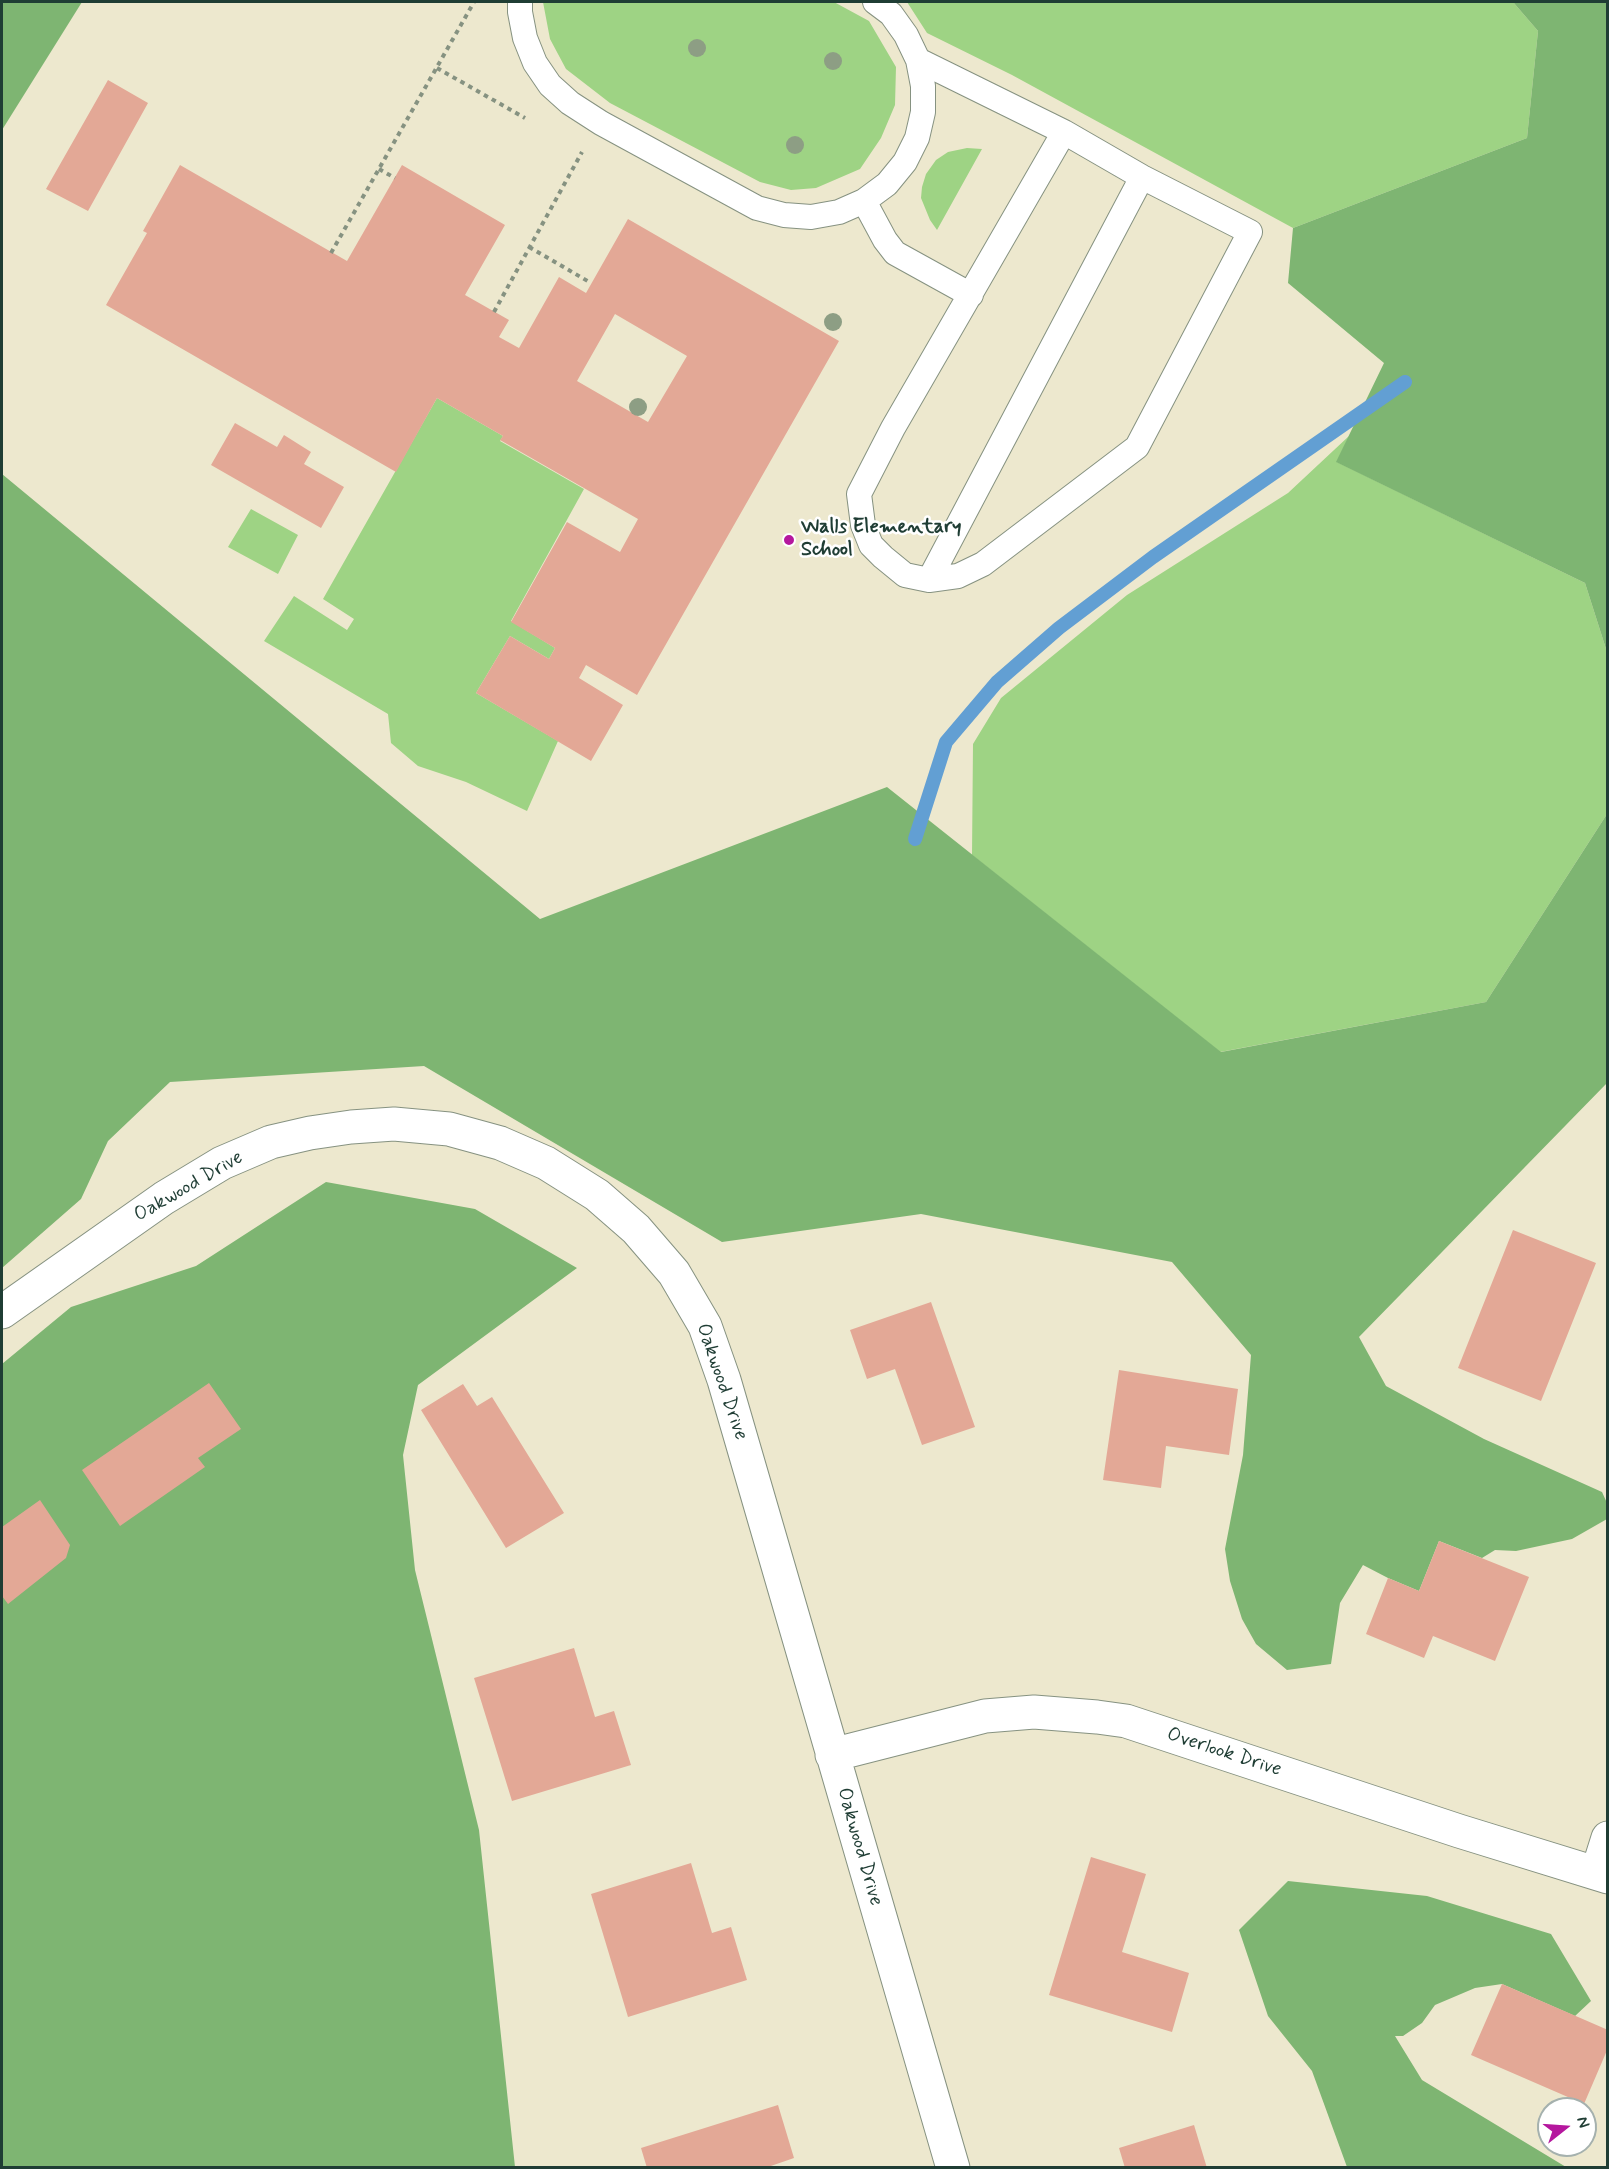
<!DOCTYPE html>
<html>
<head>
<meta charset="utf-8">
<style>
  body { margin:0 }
  #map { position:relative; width:1609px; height:2169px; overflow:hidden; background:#ede8ce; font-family:Mynerve,sans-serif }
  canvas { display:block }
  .frame { position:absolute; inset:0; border:3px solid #1f3d34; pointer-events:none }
  .north { position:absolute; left:1537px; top:2097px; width:60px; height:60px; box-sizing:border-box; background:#fff; border:2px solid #a5b1ae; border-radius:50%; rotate:73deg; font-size:16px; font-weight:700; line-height:24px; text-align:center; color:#1f3d34 }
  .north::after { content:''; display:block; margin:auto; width:21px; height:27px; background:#b5179e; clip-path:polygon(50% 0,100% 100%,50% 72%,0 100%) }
</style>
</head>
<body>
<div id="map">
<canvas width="1609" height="2169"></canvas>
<div class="frame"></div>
<div class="north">N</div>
</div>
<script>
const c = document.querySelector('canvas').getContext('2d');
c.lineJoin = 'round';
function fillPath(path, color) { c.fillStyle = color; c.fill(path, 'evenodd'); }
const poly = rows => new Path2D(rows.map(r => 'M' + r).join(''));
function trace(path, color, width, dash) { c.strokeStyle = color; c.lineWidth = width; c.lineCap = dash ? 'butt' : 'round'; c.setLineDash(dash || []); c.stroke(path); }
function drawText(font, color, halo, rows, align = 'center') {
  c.font = font + ' Mynerve,sans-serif'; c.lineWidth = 5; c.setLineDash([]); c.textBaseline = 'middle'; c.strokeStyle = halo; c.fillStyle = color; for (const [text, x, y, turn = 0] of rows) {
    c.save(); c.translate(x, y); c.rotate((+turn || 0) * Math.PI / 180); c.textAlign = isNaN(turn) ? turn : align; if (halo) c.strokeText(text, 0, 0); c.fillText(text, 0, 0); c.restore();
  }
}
fillPath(poly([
  [543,2,834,2,869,21,896,67,895,105,881,138,860,169,816,188,791,190,760,182,610,103,566,69,550,39],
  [907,2,1513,2,1538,31,1527,138,1293,228,1012,75,927,33],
  [967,148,982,149,937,230,930,220,921,198,922,187,926,174,936,160,948,152],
  [437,398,503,436,500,441,584,489,511,621,555,648,549,659,510,636,476,693,558,741,527,811,466,782,418,766,391,743,388,714,264,641,294,596,347,630,354,619,323,599],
  [1349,436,1337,462,1585,583,1607,652,1607,814,1486,1002,1220,1052,972,855,973,744,1001,698,1127,595,1288,493],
  [251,509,298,535,278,574,228,547]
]), '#9ed384');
fillPath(poly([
  [2,2,82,2,2,130],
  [1513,2,1607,2,1607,652,1585,583,1336,462,1384,363,1288,283,1293,228,1527,138,1538,31],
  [2,474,540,919,887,787,1221,1052,1486,1002,1607,814,1607,1083,1359,1337,1386,1386,1484,1439,1602,1492,1607,1503,1607,1519,1572,1539,1516,1551,1495,1550,1482,1558,1439,1541,1419,1591,1388,1578,1363,1565,1340,1603,1331,1664,1287,1670,1256,1644,1242,1619,1230,1581,1225,1549,1243,1455,1251,1355,1172,1262,921,1214,722,1242,424,1066,170,1082,108,1141,81,1199,2,1268],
  [326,1182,475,1209,577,1268,418,1385,403,1455,415,1570,479,1830,515,2167,2,2168,2,1364,71,1307,196,1266],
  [1288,1881,1427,1896,1551,1934,1591,2001,1575,2016,1502,1984,1475,1988,1435,2005,1422,2023,1403,2036,1395,2036,1422,2080,1566,2167,1347,2167,1312,2071,1268,2016,1239,1930]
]), '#7eb572');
trace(poly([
  [915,839,946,742,997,682,1059,628,1153,557,1405,382]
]), '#629fd3', 14);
fillPath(poly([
  [108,80,148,103,88,211,46,189],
  [180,165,347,261,402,165,505,225,465,295,509,320,499,337,519,348,559,277,586,293,628,219,839,341,637,695,586,665,579,678,623,705,591,761,476,693,510,636,549,659,555,648,511,622,567,522,620,552,638,519,500,440,503,436,437,398,396,472,106,305,147,233,143,231],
  [615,314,687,356,648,422,577,381],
  [235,423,277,447,284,435,311,452,304,464,344,487,321,528,211,465],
  [1513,1230,1596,1263,1541,1401,1458,1368],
  [931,1302,975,1427,922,1445,895,1369,867,1379,850,1330],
  [1119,1370,1238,1389,1229,1455,1166,1446,1161,1488,1103,1480],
  [209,1383,241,1429,198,1458,205,1467,120,1526,82,1470],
  [463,1384,477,1406,492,1397,564,1513,506,1548,421,1410],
  [40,1500,70,1545,66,1558,8,1604,2,1596,2,1527],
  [1439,1541,1529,1577,1495,1661,1433,1636,1424,1658,1366,1634,1388,1578,1419,1591],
  [574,1648,595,1717,614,1711,631,1765,512,1801,474,1678],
  [1091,1857,1146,1874,1122,1952,1189,1973,1172,2032,1049,1995],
  [691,1863,712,1933,731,1927,747,1980,628,2017,591,1894],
  [1502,1984,1608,2030,1608,2048,1584,2104,1471,2055],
  [778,2105,794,2158,765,2168,647,2168,641,2148],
  [1194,2125,1207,2168,1125,2168,1119,2148]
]), '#e3a896');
const lane = poly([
  [520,2,520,12,525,38,535,63,550,85,570,103,601,123,757,208,784,215,811,217,839,212,864,201,887,184,905,162,917,138,923,112,923,86,918,60,906,35,891,14,875,2],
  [918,60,1064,132,1142,177,1250,232,1137,447,983,564,958,576,929,580,905,575,883,557,871,545,863,525,859,494,893,428,1064,132],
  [864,201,885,240,895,253,971,295],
  [929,580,1142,177]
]);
const street = poly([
  [2,1312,164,1198,222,1163,271,1142,310,1133,351,1127,394,1124,449,1129,500,1143,546,1163,597,1195,636,1229,674,1273,705,1326,724,1380,953,2168],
  [832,1755,985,1716,1034,1712,1097,1717,1126,1721,1459,1831,1608,1877],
  [1597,1873,1608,1838]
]);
trace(lane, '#869281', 26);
trace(street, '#869281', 35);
trace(poly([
  [437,68,525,118],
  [379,169,395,178],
  [529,247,591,283],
  [331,253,474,2],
  [494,312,582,152]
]), '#869281', 4, [4.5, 4.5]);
trace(lane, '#fff', 24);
trace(street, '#fff', 33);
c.fillStyle = '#8d9e84';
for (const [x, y] of [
  [697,48],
  [833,61],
  [795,145],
  [833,322],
  [638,407]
]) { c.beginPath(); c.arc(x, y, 9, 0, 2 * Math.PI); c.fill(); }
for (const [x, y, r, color] of [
  [789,540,6,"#b5179e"]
]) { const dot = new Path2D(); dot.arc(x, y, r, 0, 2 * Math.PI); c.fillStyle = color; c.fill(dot); trace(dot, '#fff', 2); }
drawText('bold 20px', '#1f3d34', '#fff', [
  ["Walls Elementary",801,528],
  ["School",801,551]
], 'left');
drawText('20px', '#1f3d34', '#fff', [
  ["Oakwood Drive",189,1187,-30],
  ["Oakwood Drive",721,1382,71],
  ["Overlook Drive",1224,1753,18],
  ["Oakwood Drive",859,1847,74]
]);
</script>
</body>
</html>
